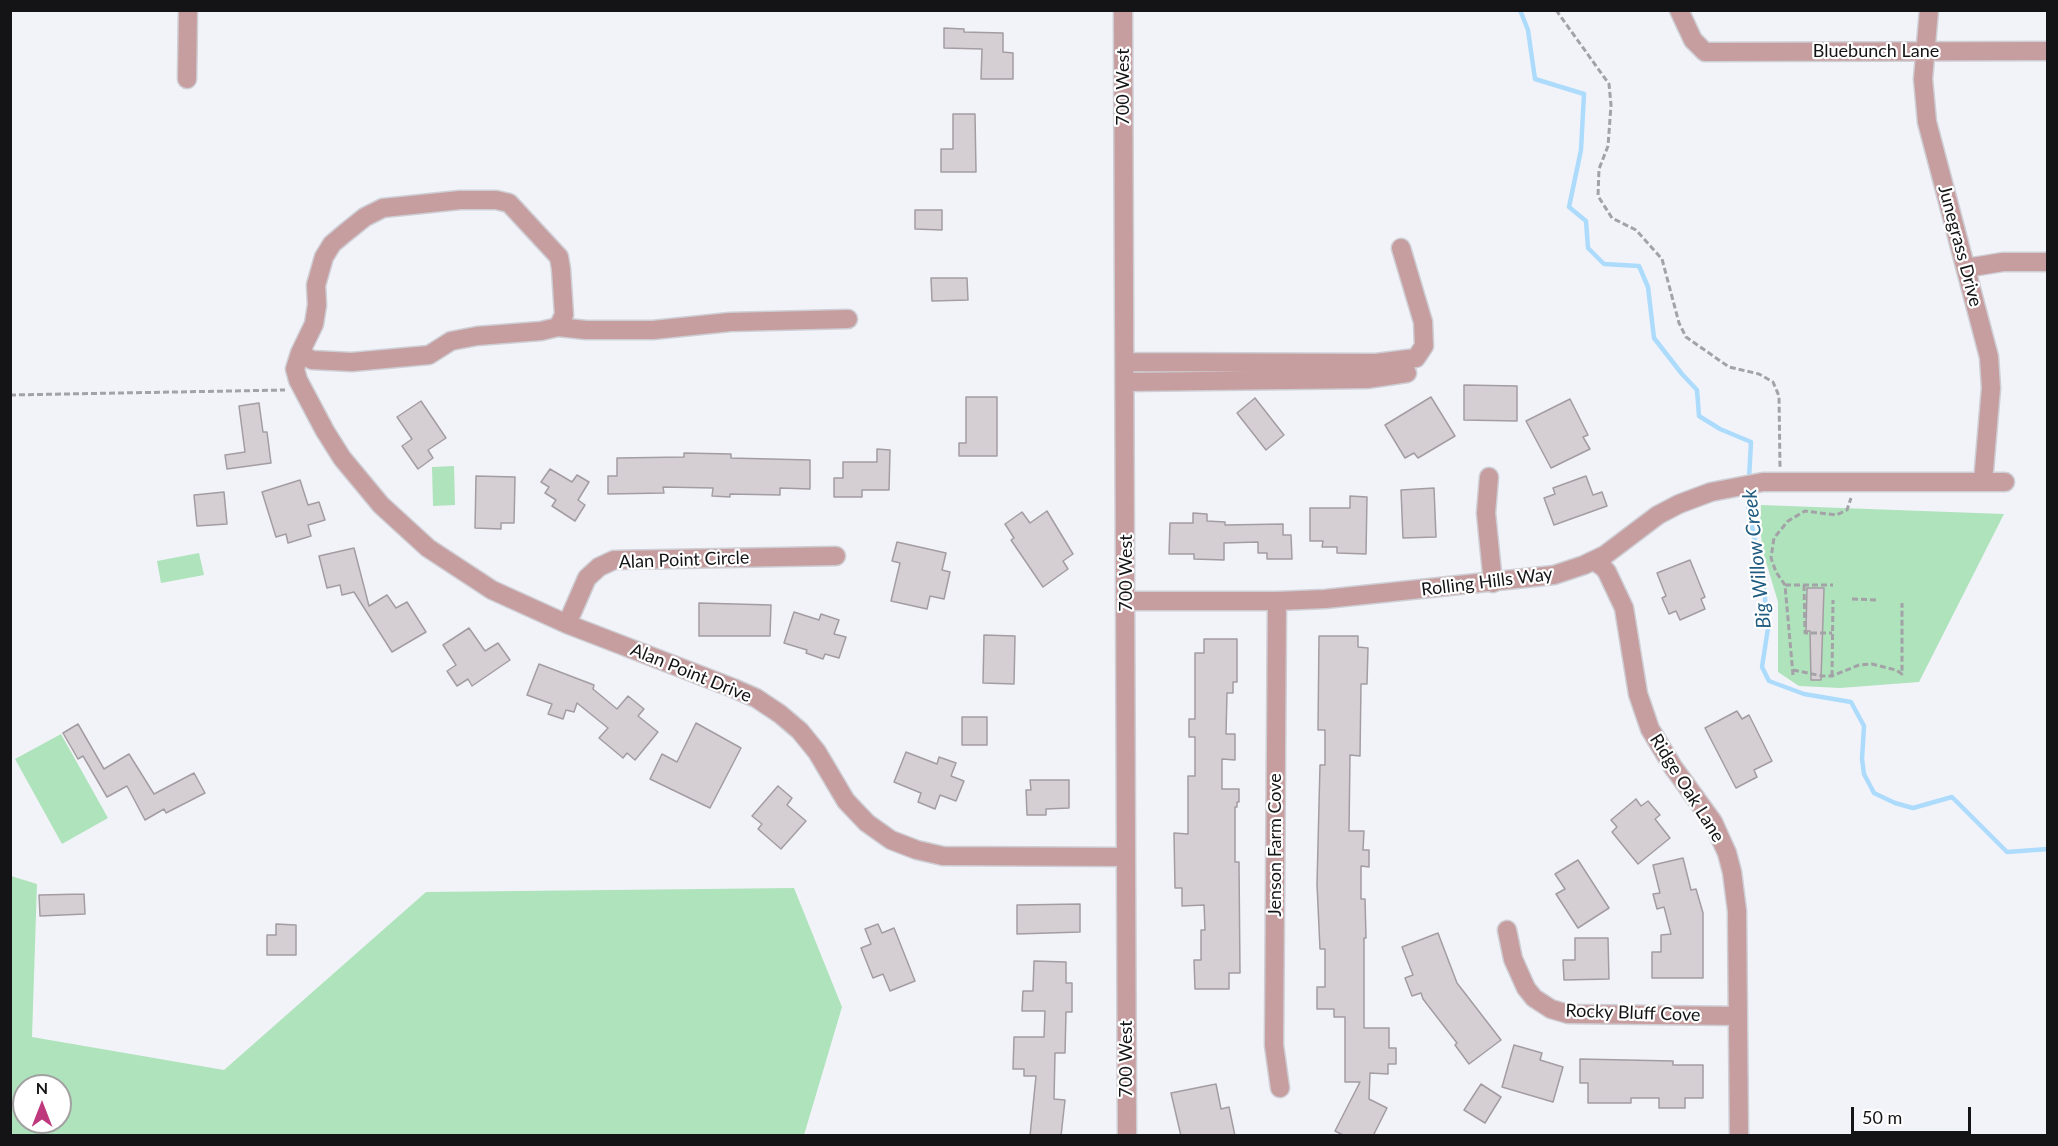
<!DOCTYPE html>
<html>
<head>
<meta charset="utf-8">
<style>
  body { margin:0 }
  #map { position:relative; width:2058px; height:1146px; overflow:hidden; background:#f2f3f9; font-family:Lato,sans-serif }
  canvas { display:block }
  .frame { position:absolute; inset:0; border:12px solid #141416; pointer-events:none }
  .north { position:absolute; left:12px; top:1074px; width:60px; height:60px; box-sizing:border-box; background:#fff; border:2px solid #a1a1a2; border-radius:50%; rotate:0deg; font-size:16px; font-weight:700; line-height:24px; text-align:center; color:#141416 }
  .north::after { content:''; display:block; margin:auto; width:21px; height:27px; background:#bd387d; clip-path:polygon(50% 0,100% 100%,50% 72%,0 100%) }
  .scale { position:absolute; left:1851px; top:1107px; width:120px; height:27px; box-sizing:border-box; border:3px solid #141416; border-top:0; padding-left:8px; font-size:18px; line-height:21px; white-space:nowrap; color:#141416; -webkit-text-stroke:4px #fff; paint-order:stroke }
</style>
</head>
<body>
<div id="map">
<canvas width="2058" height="1146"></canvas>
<div class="frame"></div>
<div class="north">N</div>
<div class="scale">50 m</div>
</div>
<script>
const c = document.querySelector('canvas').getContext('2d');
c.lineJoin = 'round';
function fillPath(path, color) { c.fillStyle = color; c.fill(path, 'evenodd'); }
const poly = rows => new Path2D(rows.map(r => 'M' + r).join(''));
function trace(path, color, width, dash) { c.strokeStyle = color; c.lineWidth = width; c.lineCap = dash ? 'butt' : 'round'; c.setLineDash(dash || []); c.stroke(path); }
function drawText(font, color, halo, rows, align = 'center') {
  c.font = font + ' Lato,sans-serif'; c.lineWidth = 4.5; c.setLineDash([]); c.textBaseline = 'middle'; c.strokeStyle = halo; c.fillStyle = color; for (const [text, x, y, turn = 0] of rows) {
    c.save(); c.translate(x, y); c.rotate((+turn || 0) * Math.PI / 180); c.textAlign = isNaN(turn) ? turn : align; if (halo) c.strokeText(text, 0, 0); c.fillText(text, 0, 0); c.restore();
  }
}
fillPath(poly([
  [454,466,455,505,433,506,432,467],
  [1761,505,2004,514,1919,682,1840,688,1799,686,1778,672,1778,602,1763,552,1760,527],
  [199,553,204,575,161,583,157,561],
  [61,734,108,818,62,844,15,759],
  [11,876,37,884,32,1037,224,1070,426,892,794,888,842,1007,804,1135,11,1135],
  [24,1086,60,1086,60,1122,24,1122]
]), '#afe3bc');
trace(poly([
  [1520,10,1528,30,1535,79,1584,94,1581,150,1569,207,1586,221,1588,248,1604,264,1639,266,1648,287,1654,338,1682,374,1697,390,1699,416,1720,429,1751,442,1749,479],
  [1749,488,1748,505,1764,589,1768,628,1762,667,1769,681,1804,694,1851,702,1864,726,1862,759,1864,774,1874,793,1895,803,1913,808,1952,797,2007,852,2048,849]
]), '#addbfc', 4.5);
const building = poly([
  [944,28,964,29,964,32,1003,33,1003,52,1013,53,1013,79,981,79,982,49,944,48,944,28],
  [953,114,975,114,976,172,941,172,941,149,953,149,953,114],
  [915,210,942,210,942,230,915,229,915,210],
  [931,278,967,278,968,300,932,301,931,278],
  [1464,385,1517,386,1517,421,1464,420,1464,385],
  [966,397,997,397,997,456,959,456,959,443,966,443,966,397],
  [1431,397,1455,436,1418,458,1414,453,1405,458,1385,425,1431,397],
  [1255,398,1284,435,1266,450,1237,413,1255,398],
  [1570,399,1588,435,1583,437,1590,449,1551,468,1526,421,1570,399],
  [421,401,446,438,428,450,433,458,418,469,402,446,412,439,397,417,421,401],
  [259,403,263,432,267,432,271,463,227,469,225,455,245,452,239,406,259,403],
  [877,449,890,450,889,490,862,490,862,497,834,497,834,478,843,478,843,462,877,462,877,449],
  [684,453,731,454,731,458,810,460,810,489,780,488,780,495,730,494,730,497,712,496,713,488,663,487,664,493,608,494,608,476,617,476,617,458,684,457,684,453],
  [550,469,572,482,577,475,589,482,578,500,585,505,575,521,552,506,556,500,545,493,549,487,541,482,550,469],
  [476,476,515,477,514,523,501,523,501,529,475,528,476,476],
  [1586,476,1593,495,1602,492,1607,506,1554,525,1544,498,1555,494,1553,488,1586,476],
  [300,480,308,505,319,502,325,520,308,525,311,536,288,543,286,534,276,537,262,492,300,480],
  [1434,488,1436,537,1403,538,1401,490,1434,488],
  [224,492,227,524,197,526,194,495,224,492],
  [1350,496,1367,497,1366,554,1337,553,1337,547,1322,547,1323,541,1310,541,1310,508,1350,508,1350,496],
  [1047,511,1073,554,1063,561,1068,569,1043,587,1011,540,1014,538,1005,524,1022,512,1030,523,1047,511],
  [1193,513,1207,514,1207,521,1225,522,1225,525,1283,524,1283,535,1291,535,1292,559,1267,559,1267,553,1258,553,1258,542,1224,543,1224,560,1194,559,1194,554,1169,554,1170,523,1193,523,1193,513],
  [897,542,946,553,942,570,950,572,944,599,930,596,927,609,891,601,900,563,892,561,897,542],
  [354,548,369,606,387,595,396,608,407,602,426,632,392,652,354,592,342,595,340,585,327,588,319,556,354,548],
  [1690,560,1705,597,1701,599,1705,609,1680,620,1676,611,1669,614,1662,598,1666,596,1657,573,1690,560],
  [1807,588,1824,588,1821,680,1811,680,1810,631,1806,631,1807,588],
  [699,603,771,605,770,636,699,636,699,603],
  [794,612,819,620,821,614,839,620,834,634,846,637,839,658,825,654,823,659,806,653,807,650,784,643,794,612],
  [469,628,485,651,498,643,510,660,472,686,468,679,457,686,447,671,456,665,443,645,469,628],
  [984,635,1015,636,1014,684,983,683,984,635],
  [1319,636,1358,636,1358,647,1368,648,1367,684,1361,684,1360,756,1350,755,1349,831,1364,831,1363,850,1369,850,1369,867,1361,866,1361,899,1365,899,1366,938,1364,938,1364,1028,1389,1028,1389,1048,1396,1048,1396,1064,1388,1064,1388,1074,1370,1073,1369,1099,1387,1108,1373,1136,1345,1136,1335,1131,1360,1082,1345,1082,1345,1017,1334,1017,1334,1009,1317,1009,1317,987,1325,987,1325,949,1320,949,1317,884,1320,765,1325,765,1325,730,1318,730,1319,636],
  [1204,639,1237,639,1237,682,1233,682,1233,693,1227,693,1226,734,1235,734,1235,760,1222,759,1222,789,1239,789,1239,802,1237,802,1237,807,1235,807,1235,862,1239,862,1240,973,1229,973,1229,989,1195,989,1194,960,1201,960,1201,930,1205,930,1204,905,1182,906,1182,888,1175,888,1174,833,1188,834,1188,776,1195,776,1195,737,1189,737,1189,719,1195,719,1195,653,1204,653,1204,639],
  [539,664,594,685,593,689,617,709,628,696,644,709,638,716,658,732,635,760,627,753,623,758,599,738,608,728,577,703,574,712,566,710,563,719,548,714,552,704,527,695,539,664],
  [1737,711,1742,719,1749,715,1772,761,1754,770,1757,777,1736,788,1705,728,1737,711],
  [962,717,987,717,987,745,962,745,962,717],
  [696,723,741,748,710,808,650,779,662,754,677,762,696,723],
  [78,724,104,769,129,754,154,794,194,773,205,793,166,813,164,809,145,820,127,786,107,797,83,756,78,759,63,733,78,724],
  [906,752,937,764,939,757,956,763,951,776,964,781,956,801,940,795,935,809,918,802,921,793,894,782,906,752],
  [1030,780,1069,780,1069,808,1046,809,1046,815,1027,815,1026,790,1031,790,1030,780],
  [778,786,792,798,787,805,806,821,781,849,758,829,762,824,752,816,778,786],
  [1636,799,1641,806,1648,801,1660,815,1655,819,1670,838,1638,864,1612,832,1617,827,1611,820,1636,799],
  [1683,858,1691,890,1696,889,1703,913,1703,978,1652,978,1652,952,1661,952,1661,935,1671,934,1664,907,1657,909,1653,894,1660,893,1653,865,1683,858],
  [1578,860,1609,908,1578,928,1556,894,1565,889,1555,874,1578,860],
  [84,894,85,914,40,916,39,895,84,894],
  [1080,904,1080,932,1017,934,1017,905,1080,904],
  [276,924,296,925,296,955,267,955,267,935,276,935,276,924],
  [878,924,882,933,894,928,915,981,890,991,883,974,873,978,861,948,871,944,865,929,878,924],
  [1438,933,1457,983,1501,1040,1469,1064,1455,1045,1457,1043,1423,999,1421,993,1412,996,1405,978,1413,975,1402,947,1438,933],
  [1575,938,1608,938,1609,979,1564,980,1563,960,1575,960,1575,938],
  [1034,961,1066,962,1066,983,1072,983,1072,1012,1066,1012,1065,1053,1055,1053,1054,1099,1065,1100,1061,1136,1030,1136,1036,1076,1024,1076,1024,1069,1013,1069,1014,1037,1044,1037,1045,1011,1022,1011,1023,991,1033,991,1034,961],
  [1514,1045,1542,1053,1540,1060,1563,1067,1553,1102,1502,1087,1514,1045],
  [1580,1059,1673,1061,1673,1065,1703,1065,1703,1098,1685,1098,1685,1108,1659,1108,1659,1098,1631,1098,1631,1103,1588,1103,1588,1083,1580,1083,1580,1059],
  [1216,1084,1221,1109,1229,1107,1235,1136,1181,1136,1171,1093,1216,1084],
  [1481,1084,1501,1097,1485,1123,1464,1110,1481,1084]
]);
fillPath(building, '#d5cfd4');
trace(building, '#a39da2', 1.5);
const minor = poly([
  [1123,10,1127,1136],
  [1679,10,1693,40,1705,52,2048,51],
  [1929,10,1923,79,1927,122,1989,357,1991,388,1983,482],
  [187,79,188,10],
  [1966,268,2003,262,2048,262],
  [558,327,586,330,653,330,730,322,848,319],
  [300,353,312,360,352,362,429,355,451,341,477,336,541,331,558,327,564,315,561,269,559,257,509,203,496,200,460,200,383,208,365,217,345,233,332,244,324,257,316,285,317,305,314,324,300,353,295,369,298,380,325,431,342,458,381,505,428,548,492,590,567,624,733,688,756,698,780,714,800,731,817,752,846,801,867,823,891,840,917,850,943,856,1126,857],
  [1125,362,1376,363,1416,358,1424,346,1423,322,1401,248],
  [1126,382,1367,379,1407,373],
  [1489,477,1486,513,1493,583],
  [1594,561,1603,567,1607,572,1624,608,1638,694,1650,729,1673,767,1713,822,1727,853,1732,872,1737,911,1739,1136],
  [1126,601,1277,601,1325,599,1554,575,1584,565,1605,555,1658,515,1679,504,1711,492,1763,482,2005,482],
  [1277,601,1274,1045,1280,1088],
  [567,624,587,578,599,567,614,560,836,556],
  [1507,930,1513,959,1526,988,1534,998,1551,1009,1568,1014,1738,1016]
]);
trace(minor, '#cecfd5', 21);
trace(poly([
  [1556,10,1609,84,1611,105,1608,146,1599,169,1598,196,1612,218,1636,230,1662,259,1679,323,1686,337,1729,367,1759,374,1773,382,1779,396,1780,467],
  [10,395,285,390],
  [1785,585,1833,585],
  [1804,585,1805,633,1832,633],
  [1852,599,1877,600],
  [1793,670,1822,676,1832,676,1859,665,1872,664,1896,670,1902,674,1902,603],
  [1793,675,1785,585,1776,572,1771,558,1774,538,1788,521,1805,511,1836,515,1847,510,1851,498],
  [1832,676,1833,600]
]), '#a2a2a7', 3, [6, 3]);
trace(minor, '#c79ea0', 18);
drawText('18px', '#141416', '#fff', [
  ["Bluebunch Lane",1876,51],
  ["700 West",1123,87,-90],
  ["Junegrass Drive",1960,246,75],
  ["Alan Point Circle",684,560,-2],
  ["700 West",1126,573,-90],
  ["Rolling Hills Way",1487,582,-7],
  ["Alan Point Drive",691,673,22],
  ["Ridge Oak Lane",1687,788,58],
  ["Jenson Farm Cove",1275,845,-90],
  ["Rocky Bluff Cove",1633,1013,2],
  ["700 West",1126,1059,-90]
]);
drawText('italic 20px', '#205c80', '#fff', [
  ["Big Willow Creek",1757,559,-96]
]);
</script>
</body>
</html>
